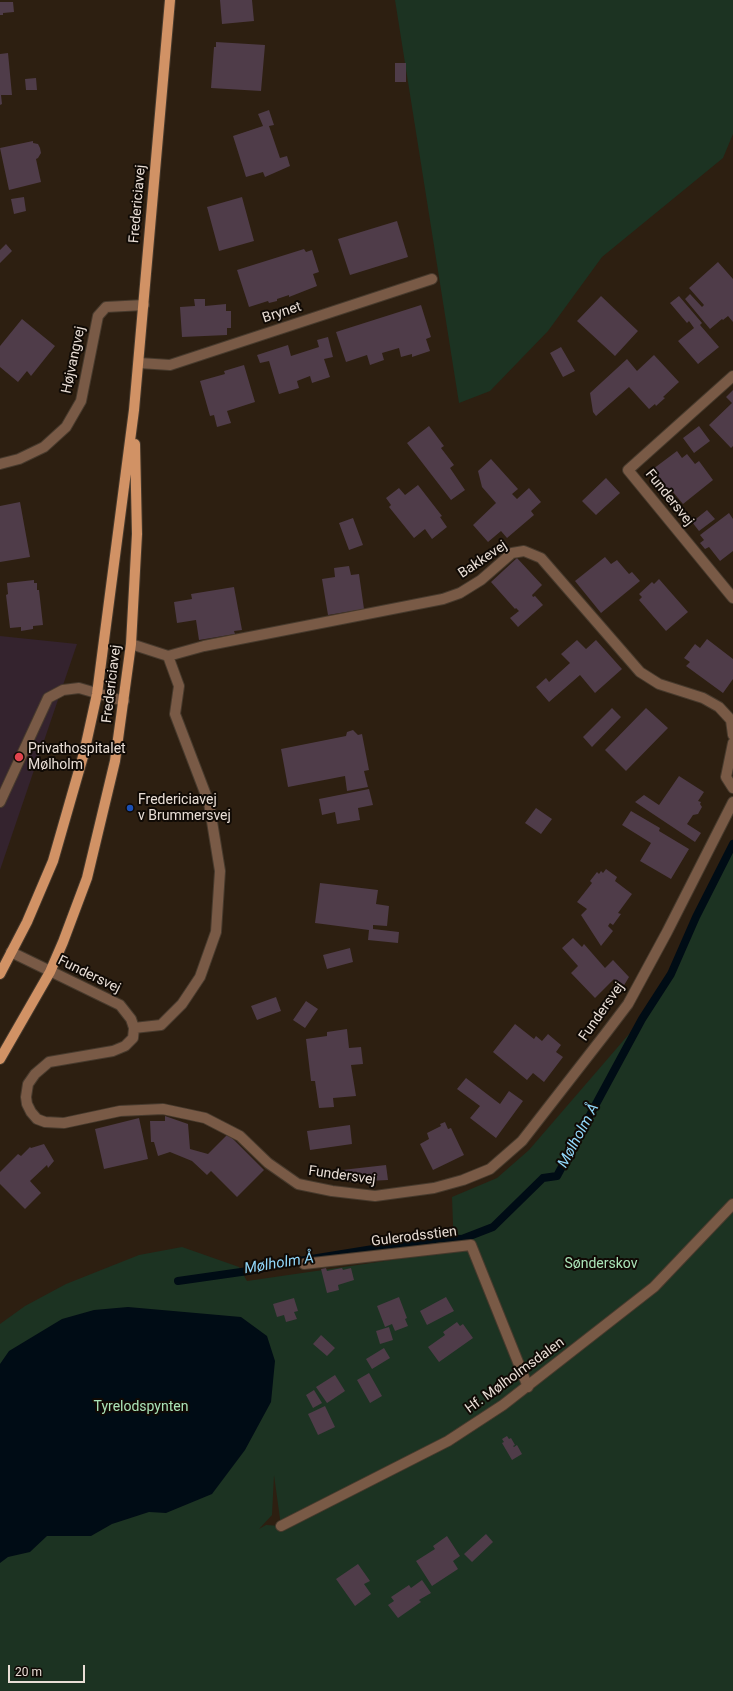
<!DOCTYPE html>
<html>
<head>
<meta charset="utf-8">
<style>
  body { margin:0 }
  #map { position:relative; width:733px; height:1691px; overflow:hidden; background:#2d1f11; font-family:Roboto,sans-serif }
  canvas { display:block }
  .scale { position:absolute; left:8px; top:1665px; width:77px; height:18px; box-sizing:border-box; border:2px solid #e9ded6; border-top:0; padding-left:5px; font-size:12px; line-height:14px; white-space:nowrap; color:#e9ded6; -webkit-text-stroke:3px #100a05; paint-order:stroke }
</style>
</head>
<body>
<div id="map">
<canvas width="733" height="1691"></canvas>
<div class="scale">20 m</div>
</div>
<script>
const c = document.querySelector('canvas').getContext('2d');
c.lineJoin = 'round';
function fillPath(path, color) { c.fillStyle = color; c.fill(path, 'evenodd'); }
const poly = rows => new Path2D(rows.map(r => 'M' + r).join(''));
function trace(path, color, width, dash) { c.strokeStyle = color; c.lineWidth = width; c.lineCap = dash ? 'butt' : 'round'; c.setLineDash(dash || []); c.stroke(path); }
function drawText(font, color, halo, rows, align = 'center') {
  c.font = font + ' Roboto,sans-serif'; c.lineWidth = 4; c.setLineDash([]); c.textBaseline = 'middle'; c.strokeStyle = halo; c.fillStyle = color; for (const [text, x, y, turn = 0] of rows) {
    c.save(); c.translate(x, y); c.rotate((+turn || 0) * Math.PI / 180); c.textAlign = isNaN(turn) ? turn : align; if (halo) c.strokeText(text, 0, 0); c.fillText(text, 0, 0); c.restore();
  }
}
fillPath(poly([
  [0,636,77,644,0,870]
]), '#34232e');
fillPath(poly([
  [395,0,733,0,733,134,723,158,602,257,548,331,490,391,459,403],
  [733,844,733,1691,0,1691,0,1324,25,1306,66,1284,139,1255,182,1247,239,1267,247,1281,454,1251,452,1197,497,1178,529,1150,642,1019,671,974,696,917],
  [274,1475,281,1526,266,1525,259,1529,272,1515]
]), '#1c3322');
fillPath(poly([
  [128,1307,241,1317,267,1336,275,1361,271,1402,245,1450,212,1494,166,1513,149,1512,112,1524,91,1536,47,1536,30,1552,8,1557,0,1563,0,1364,9,1351,62,1319,94,1310]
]), '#000c15');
trace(poly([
  [178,1281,248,1271,299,1261,441,1238,462,1239,493,1227,543,1178,557,1176,642,1019,671,974,696,917,733,844]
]), '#000c15', 8);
fillPath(poly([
  [220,0,252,0,254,21,222,24],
  [0,2,13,2,14,12,3,13,3,15,0,15],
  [216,42,265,45,261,91,211,88,214,47,216,47],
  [8,53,12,95,1,95,2,104,0,105,0,54],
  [395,63,406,63,406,82,395,82],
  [36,78,37,90,26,90,25,79],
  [269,110,274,125,269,126,280,158,287,156,290,166,265,177,263,172,246,177,233,136,263,126,258,114],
  [33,141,33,143,38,144,40,148,41,153,38,158,36,159,41,182,9,190,0,148],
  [24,197,26,211,14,214,11,199],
  [242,197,254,241,219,251,207,207],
  [397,221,408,257,350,275,338,239],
  [6,244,12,251,0,263,0,250],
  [304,249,306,252,312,250,319,272,313,274,317,286,289,297,289,295,277,299,277,301,269,303,268,301,249,307,237,270],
  [718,262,733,279,733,322,728,316,723,320,722,319,710,329,685,299,690,294,702,307,704,305,689,288],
  [601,296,638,331,615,356,577,321],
  [679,296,702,323,700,325,719,347,698,364,678,341,694,328,689,321,687,323,670,303],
  [194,299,205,299,205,306,226,304,226,311,231,311,231,328,227,328,227,335,182,337,180,307,195,306],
  [421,305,431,337,426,339,430,351,412,357,412,354,401,357,399,348,382,353,384,360,370,365,367,355,346,362,336,332],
  [22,319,55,346,31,376,27,371,18,382,0,367,0,346],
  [328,337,333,357,324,359,330,377,312,383,310,376,297,381,299,388,279,394,269,361,260,363,257,355,288,345,291,356,319,347,317,340],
  [561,347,575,371,563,377,550,353],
  [654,355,679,382,663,397,665,398,656,406,655,404,649,409,629,387,596,416,593,412,590,393,627,359,637,371],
  [244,365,255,402,227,411,231,423,217,427,214,415,210,416,200,381,225,374,224,371],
  [733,390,733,446,731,448,709,425,732,403,726,397],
  [429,426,444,446,441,448,454,465,450,468,465,490,451,500,407,443],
  [699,426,710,441,694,453,683,438],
  [677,451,682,458,687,454,695,464,699,461,713,480,683,504,673,492,668,496,649,472],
  [491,459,518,489,512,494,517,499,529,488,541,502,531,511,534,515,507,538,501,531,488,542,473,525,496,503,482,487,478,471],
  [606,478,620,493,596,515,582,501],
  [418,485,442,516,440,517,447,527,432,539,425,529,414,538,389,507,391,505,386,498,399,488,405,495],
  [20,502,30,557,0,562,0,506],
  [707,510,715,519,699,531,692,522],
  [729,513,733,519,733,551,720,561,709,547,705,549,700,543,704,540,700,535],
  [353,518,363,545,349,550,339,523],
  [605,557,611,564,617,560,629,574,632,572,640,581,601,613,575,581],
  [517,558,542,585,532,595,533,597,535,596,543,605,518,627,510,618,519,611,516,608,515,609,491,582],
  [349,566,351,575,359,574,364,609,328,615,322,579,335,577,334,568],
  [659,579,688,612,666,631,639,600,642,597,639,594,652,582,654,584],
  [34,580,34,583,37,583,37,590,39,590,43,625,33,626,33,629,21,631,21,627,10,628,6,595,8,594,7,583],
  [234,587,242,630,234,631,235,634,199,640,196,620,177,623,174,602,192,599,191,594],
  [707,639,733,659,733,679,723,693,686,666,690,662,684,658,695,644,700,648],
  [577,640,586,649,596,640,622,669,595,693,580,675,549,702,536,687,546,678,549,682,570,663,561,654],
  [612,708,621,717,592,747,583,737],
  [646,708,668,728,626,771,605,750],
  [353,730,358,735,362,734,369,770,364,771,368,787,347,791,345,776,288,787,281,749,346,736,347,732],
  [679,776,704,792,698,801,701,802,700,804,702,807,698,814,693,815,687,824,701,833,695,842,635,802,644,795,659,805],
  [369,789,373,805,358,808,360,820,337,824,335,812,322,815,319,799],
  [536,808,552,819,541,834,525,823],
  [631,811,660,828,659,831,689,849,671,879,640,861,651,843,622,825],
  [606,869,617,877,615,881,632,894,618,913,621,914,613,925,610,923,608,926,613,931,601,946,581,915,587,909,577,902,592,883,590,881,597,872,599,874,601,871,603,873],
  [320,883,378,890,376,904,389,906,387,926,373,925,373,929,399,932,398,943,368,940,369,930,315,923],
  [573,938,582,947,584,944,605,968,613,960,629,977,623,987,614,979,595,998,571,973,578,966,562,948],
  [350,948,353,962,327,969,323,955],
  [276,997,281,1011,257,1020,251,1006],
  [306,1001,318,1009,305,1028,293,1020],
  [515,1024,534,1039,536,1036,542,1041,548,1034,561,1045,556,1052,563,1057,544,1082,533,1073,527,1080,493,1052],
  [347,1029,349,1048,361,1047,363,1064,351,1065,356,1096,333,1098,334,1107,319,1108,315,1081,311,1081,306,1039,327,1036,327,1032],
  [466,1078,500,1104,509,1091,523,1101,496,1138,470,1118,480,1106,457,1089],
  [165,1116,188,1124,190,1149,208,1154,228,1134,264,1170,237,1197,211,1171,207,1175,192,1161,170,1152,158,1156,154,1142,151,1142,150,1121,165,1121],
  [139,1118,148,1159,104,1169,95,1129],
  [445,1122,448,1129,451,1128,464,1155,433,1170,420,1144,429,1139,427,1133,441,1126,440,1124],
  [350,1125,352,1144,310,1150,307,1131],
  [44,1144,54,1161,48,1168,47,1165,30,1181,41,1193,25,1209,0,1184,0,1172,18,1154,21,1156,30,1147,31,1148],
  [386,1165,388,1180,349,1182,342,1170],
  [326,1268,327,1271,342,1268,343,1270,351,1268,354,1280,338,1285,339,1290,327,1293,321,1269],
  [399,1297,407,1318,405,1319,408,1326,395,1331,392,1324,385,1327,377,1306],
  [446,1297,454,1311,427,1325,420,1311],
  [294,1298,298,1311,294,1312,297,1319,286,1322,284,1315,277,1317,273,1304],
  [457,1322,460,1326,463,1324,473,1338,439,1362,428,1347,445,1335,443,1332],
  [389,1327,393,1340,380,1344,376,1331],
  [321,1335,335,1348,327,1356,313,1344],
  [384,1348,390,1358,372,1369,366,1359],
  [369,1373,382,1396,370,1403,357,1380],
  [335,1375,345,1391,327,1403,316,1387],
  [314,1390,322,1403,313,1408,306,1395],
  [325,1406,335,1427,318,1435,308,1414],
  [507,1436,509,1439,511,1438,515,1445,513,1446,514,1447,517,1445,522,1454,512,1460,502,1443,504,1442,502,1439],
  [486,1534,493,1542,472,1562,464,1554],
  [447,1536,460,1556,453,1561,458,1569,432,1586,416,1561,435,1549,433,1546],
  [358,1564,370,1581,364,1584,371,1594,355,1606,336,1579],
  [422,1580,431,1593,419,1600,421,1602,398,1618,388,1605,394,1601,391,1597,409,1585,411,1588]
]), '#4f3c49');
const lane = poly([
  [304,1264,471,1245,528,1387]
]);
const street = poly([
  [139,363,170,365,432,279],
  [733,376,628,470,733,598],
  [0,464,19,459,44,447,66,427,81,401,98,316,106,307,144,305],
  [131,644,168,656,204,646,443,599,460,593,481,580,512,553,524,551,541,558,640,672,659,684,703,698,719,707,731,720,733,735],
  [733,743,726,777,733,788],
  [0,802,48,698,63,690,79,688,124,701],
  [11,952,120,1005,131,1019,134,1028,133,1038,125,1046,113,1051,49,1062,35,1074,28,1084,26,1097,27,1104,31,1112,37,1119,45,1122,64,1123,120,1111,163,1109,205,1118,240,1136,268,1163,298,1184,332,1191,375,1196,434,1188,463,1180,490,1169,522,1141,606,1033,628,1004,667,932,733,802],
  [134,1028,161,1025,182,1004,200,977,216,932,220,871,209,803,175,714,179,686,168,656],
  [281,1526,448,1441,503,1405,654,1287,733,1204]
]);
const primary = poly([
  [0,974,27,922,53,861,84,753,97,694,134,410,170,0],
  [0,1059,50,972,63,942,87,878,115,761,131,644,137,534,135,444]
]);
trace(lane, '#473a2d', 12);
trace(street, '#473a2d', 12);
trace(primary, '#473a2d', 12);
trace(lane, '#795a46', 10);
trace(street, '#795a46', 10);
trace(primary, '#d19265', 10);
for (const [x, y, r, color] of [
  [19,757,5,"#e0444e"],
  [130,808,4,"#1a4fb4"]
]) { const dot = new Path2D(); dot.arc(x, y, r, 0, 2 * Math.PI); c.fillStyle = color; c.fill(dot); trace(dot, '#100a05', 1.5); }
drawText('14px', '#e9ded6', '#100a05', [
  ["Fredericiavej",138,204,-85],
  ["Brynet",282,313,-18],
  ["Højvangvej",74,360,-78],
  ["Fundersvej",669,498,51],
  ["Bakkevej",483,560,-34],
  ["Fredericiavej",112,684,-83],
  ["Fundersvej",89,975,26],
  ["Fundersvej",602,1012,-55],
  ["Fundersvej",342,1176,8],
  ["Gulerodsstien",414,1237,-7],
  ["Hf. Mølholmsdalen",515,1376,-36]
]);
drawText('14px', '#e9ded6', '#100a05', [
  ["Privathospitalet",28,749],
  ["Mølholm",28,765],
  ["Fredericiavej",138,800],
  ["v Brummersvej",138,816]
], 'left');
drawText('14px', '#abe4b8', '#100a05', [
  ["Sønderskov",601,1264],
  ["Tyrelodspynten",141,1407]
]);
drawText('italic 15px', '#91d6f9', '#100a05', [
  ["Mølholm Å",579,1136,-62],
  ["Mølholm Å",279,1264,-9]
]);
</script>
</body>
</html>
